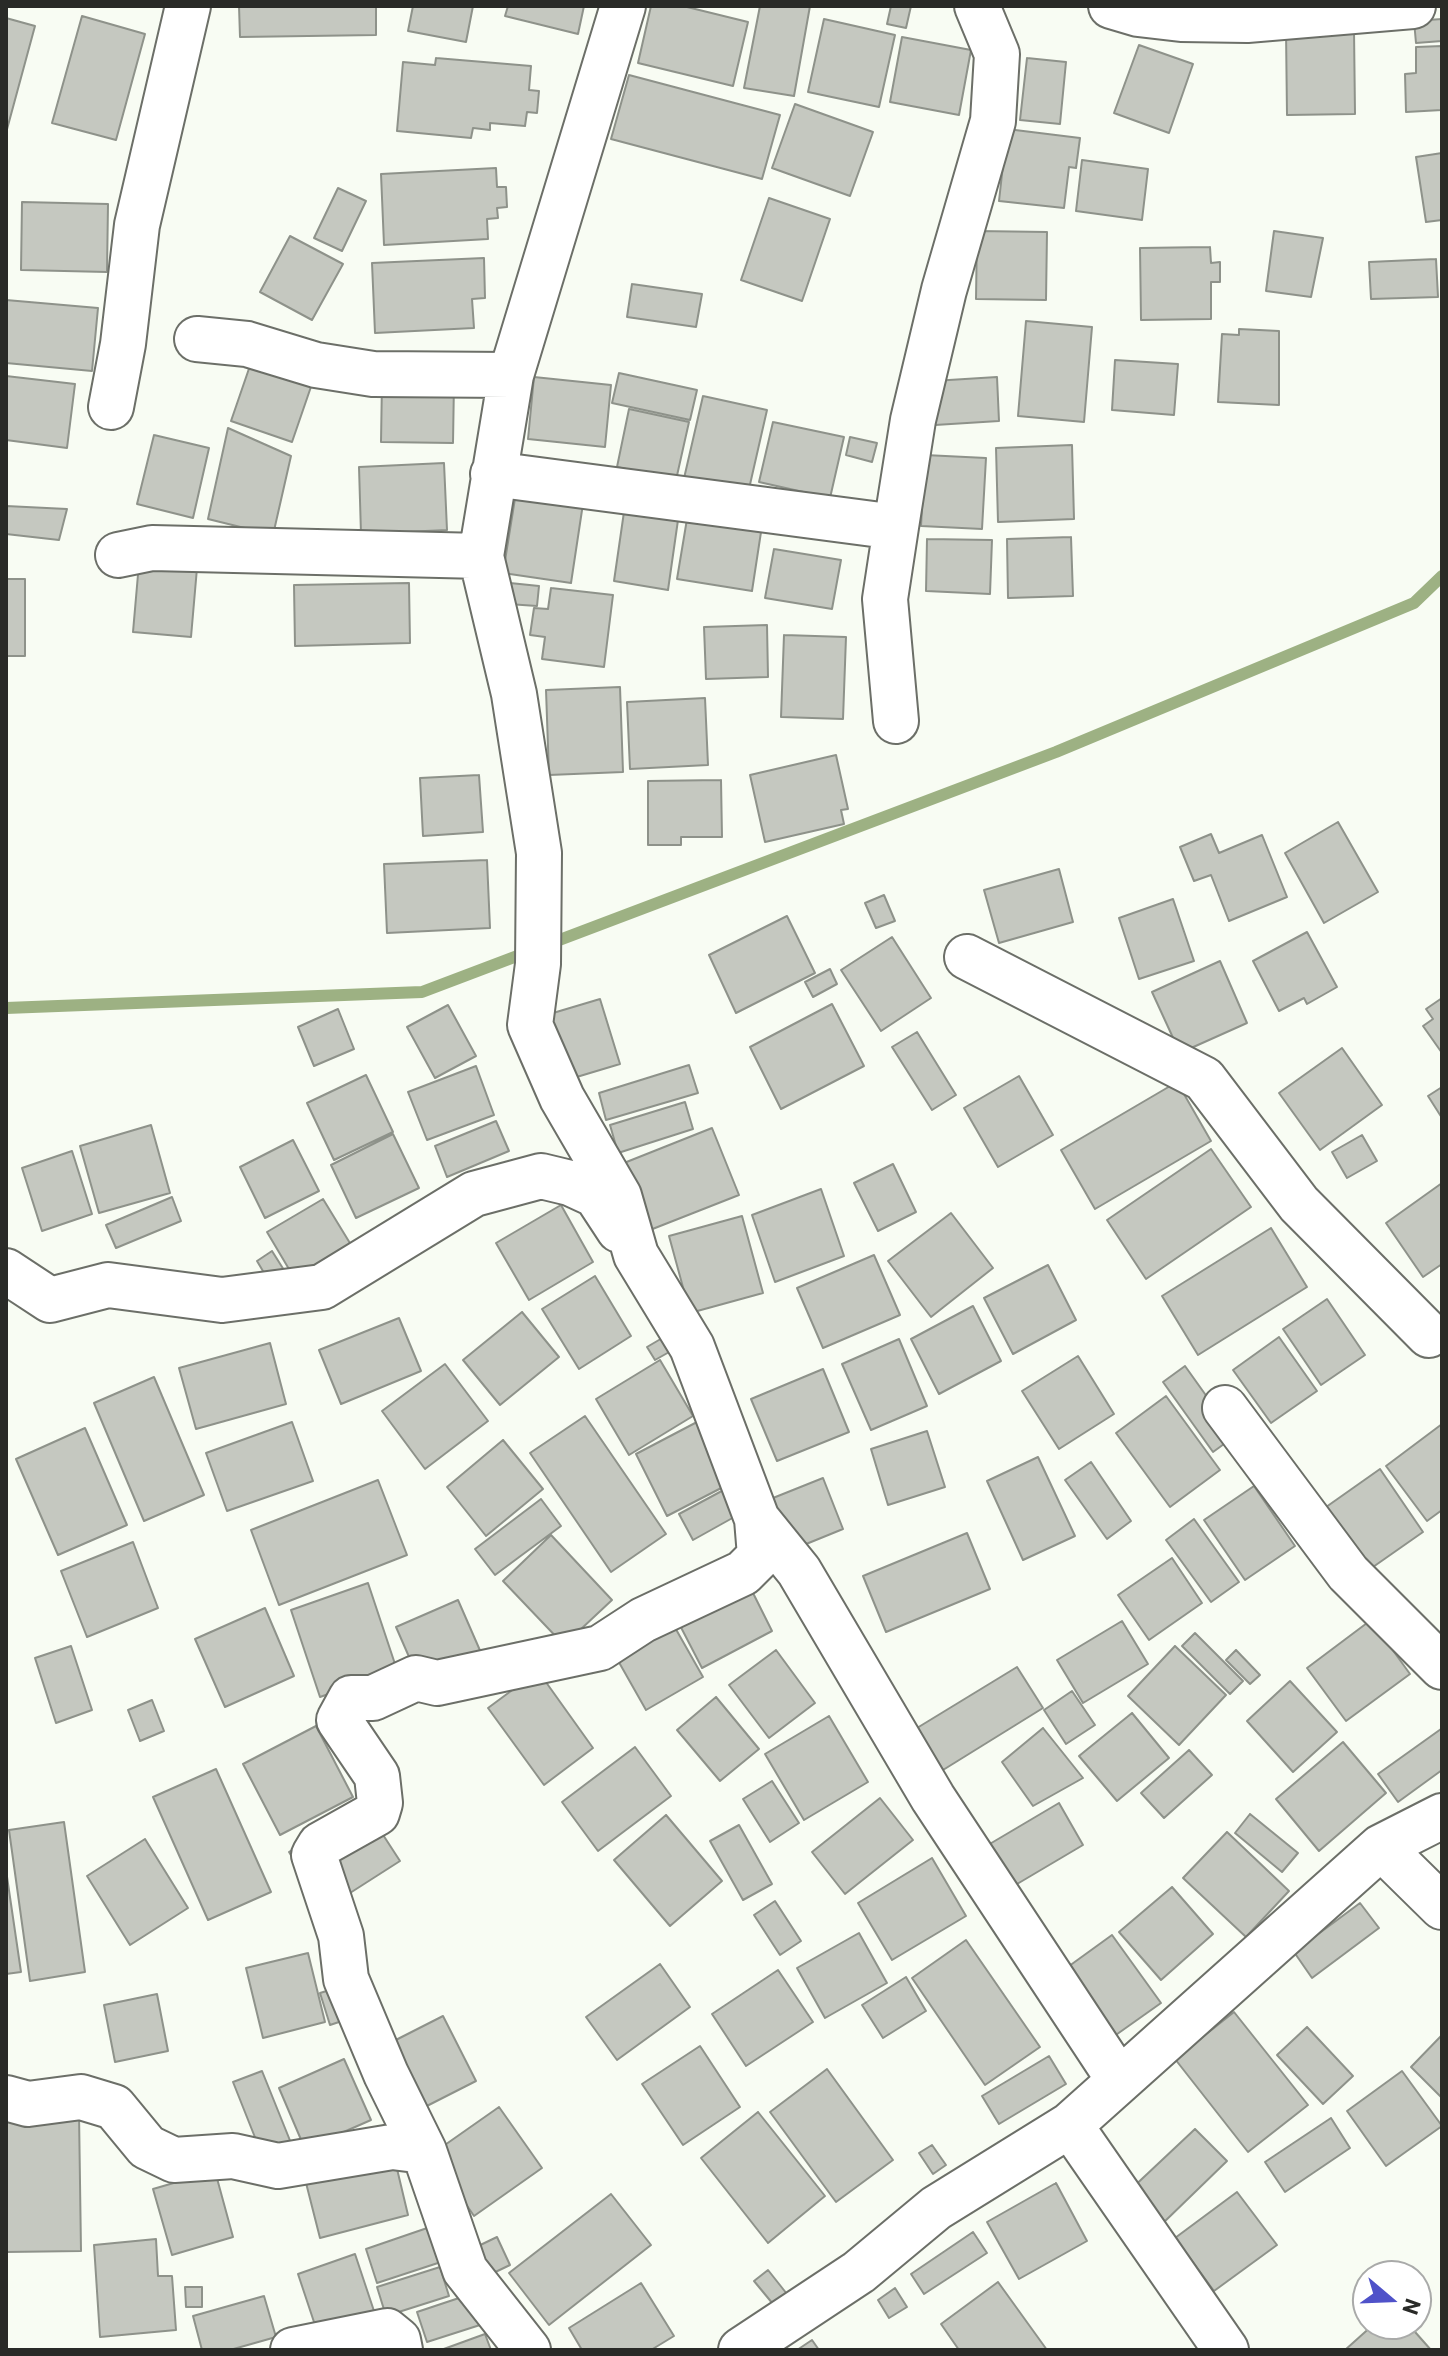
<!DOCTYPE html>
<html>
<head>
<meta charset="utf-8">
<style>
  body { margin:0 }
  #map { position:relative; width:1448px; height:2356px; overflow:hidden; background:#f8fcf3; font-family:Barlow,sans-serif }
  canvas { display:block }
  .frame { position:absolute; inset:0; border:8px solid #292a27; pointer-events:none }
  .north { position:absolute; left:1352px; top:2260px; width:80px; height:80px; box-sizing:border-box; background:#fff; border:2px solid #a9aaa9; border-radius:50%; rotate:109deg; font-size:22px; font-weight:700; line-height:32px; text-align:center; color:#292a27 }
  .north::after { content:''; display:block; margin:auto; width:28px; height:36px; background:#4f52c9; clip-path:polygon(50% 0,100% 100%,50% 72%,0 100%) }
</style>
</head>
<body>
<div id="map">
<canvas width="1448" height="2356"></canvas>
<div class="frame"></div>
<div class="north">N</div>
</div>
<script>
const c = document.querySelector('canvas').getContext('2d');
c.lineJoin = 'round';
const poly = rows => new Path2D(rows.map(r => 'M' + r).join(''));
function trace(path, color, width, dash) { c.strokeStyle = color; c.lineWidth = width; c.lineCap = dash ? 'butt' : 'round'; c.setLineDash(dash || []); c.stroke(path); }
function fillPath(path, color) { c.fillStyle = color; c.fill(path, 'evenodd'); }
trace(poly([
  [6,1008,422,992,1056,752,1414,603,1442,576]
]), '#9db183', 12);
const building = poly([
  [239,6,376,6,376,35,240,37,239,6],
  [413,6,473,6,466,42,408,31,413,6],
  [508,6,584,6,578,34,505,16,508,6],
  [651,6,683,6,748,22,733,86,638,63,651,6],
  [760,6,810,6,794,96,744,88,760,6],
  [891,6,911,6,906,28,887,24,891,6],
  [82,16,145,34,116,140,52,123,82,16],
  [6,18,35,26,6,133,6,18],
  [824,19,895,35,879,107,808,92,824,19],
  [1442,19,1442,41,1416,43,1414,21,1442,19],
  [1354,30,1355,114,1287,115,1286,31,1354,30],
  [902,37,971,50,959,115,890,102,902,37],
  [1139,45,1193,64,1169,133,1114,113,1139,45],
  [1442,46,1442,110,1406,112,1405,74,1416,73,1416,47,1442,46],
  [436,58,531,66,529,90,539,91,537,113,527,112,525,126,490,123,490,130,473,128,471,138,397,131,403,62,435,65,436,58],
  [1027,58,1066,62,1060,124,1020,120,1027,58],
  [629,75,780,115,762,179,611,139,629,75],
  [795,104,873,132,850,196,772,168,795,104],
  [1007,129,1080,138,1076,168,1069,167,1064,208,999,201,1007,129],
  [1442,153,1442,220,1426,222,1416,157,1442,153],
  [1082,160,1148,169,1142,220,1076,211,1082,160],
  [496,168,497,187,506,187,507,207,497,208,498,218,487,219,488,239,384,245,381,174,496,168],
  [338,188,366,201,342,251,314,238,338,188],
  [769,198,830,219,802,301,741,280,769,198],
  [22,202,108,204,107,272,21,270,22,202],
  [977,231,1047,232,1046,300,976,299,977,231],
  [1274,231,1323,238,1311,297,1266,291,1274,231],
  [290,236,343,264,312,320,260,292,290,236],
  [1210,247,1211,263,1220,262,1220,282,1211,282,1211,319,1141,320,1140,248,1210,247],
  [484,258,485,298,472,299,474,328,375,333,372,263,484,258],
  [1436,259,1438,297,1371,299,1369,262,1436,259],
  [632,284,702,294,696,327,627,317,632,284],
  [6,300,98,308,92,371,6,363,6,300],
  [1026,321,1092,327,1084,422,1018,416,1026,321],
  [1239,329,1279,331,1279,405,1218,402,1222,334,1239,335,1239,329],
  [253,357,314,378,292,442,231,421,253,357],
  [1115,360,1178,364,1174,415,1112,410,1115,360],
  [619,373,697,390,690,420,612,403,619,373],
  [6,376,75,384,67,448,6,440,6,376],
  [534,377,611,385,605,447,528,439,534,377],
  [997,377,999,421,935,425,933,381,997,377],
  [382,381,454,382,453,443,381,442,382,381],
  [703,396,767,410,746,502,682,487,703,396],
  [629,409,689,422,676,480,617,467,629,409],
  [773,422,844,437,830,498,759,482,773,422],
  [228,428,291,456,273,535,208,519,228,428],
  [154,435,209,448,193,518,137,504,154,435],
  [850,437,877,443,872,462,846,455,850,437],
  [1072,445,1074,519,998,522,996,448,1072,445],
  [925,455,986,458,982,529,921,526,925,455],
  [444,463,447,530,361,534,359,467,444,463],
  [517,486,584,497,571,583,503,573,517,486],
  [626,498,680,506,668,590,614,581,626,498],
  [6,506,67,509,59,540,6,534,6,506],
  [689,507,763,519,752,591,677,579,689,507],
  [1071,537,1073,596,1008,598,1007,539,1071,537],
  [927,539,992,540,990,594,926,591,927,539],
  [774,549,841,560,832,609,765,598,774,549],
  [139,563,197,568,191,637,133,632,139,563],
  [6,579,25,579,25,656,6,656,6,579],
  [409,583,410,643,295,646,294,585,409,583],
  [510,583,539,586,537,606,508,604,510,583],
  [551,588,613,595,604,667,542,659,545,637,530,635,534,608,548,609,551,588],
  [767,625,768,677,706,679,704,627,767,625],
  [784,635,846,637,843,719,781,717,784,635],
  [620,687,623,772,549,775,546,690,620,687],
  [705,698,708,765,630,769,627,702,705,698],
  [836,755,848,809,841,810,844,824,765,842,750,775,836,755],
  [479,775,483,832,423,836,420,778,479,775],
  [721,780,722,837,681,837,681,845,648,845,648,781,721,780],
  [1338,822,1378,892,1324,923,1285,853,1338,822],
  [1211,834,1219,853,1262,835,1287,897,1229,921,1211,875,1194,881,1180,847,1211,834],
  [487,860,490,928,387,933,384,864,487,860],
  [1059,869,1073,922,999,943,984,890,1059,869],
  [884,895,895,921,876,928,865,903,884,895],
  [1173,899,1194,961,1139,979,1119,918,1173,899],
  [787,916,815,973,736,1013,709,955,787,916],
  [1307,932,1337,987,1307,1004,1304,998,1279,1011,1253,961,1307,932],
  [892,937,931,998,881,1031,841,970,892,937],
  [1220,961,1247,1023,1180,1053,1152,992,1220,961],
  [830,969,837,984,813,997,805,982,830,969],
  [1442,998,1442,1053,1423,1026,1433,1019,1426,1009,1442,998],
  [600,999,620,1064,570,1079,543,1016,600,999],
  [832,1004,864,1066,781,1109,750,1047,832,1004],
  [448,1005,476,1056,435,1078,407,1027,448,1005],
  [338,1009,354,1049,314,1066,298,1027,338,1009],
  [917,1032,956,1095,932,1110,892,1047,917,1032],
  [1342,1048,1382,1105,1320,1150,1279,1093,1342,1048],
  [689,1065,698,1093,606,1120,599,1093,689,1065],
  [476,1066,494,1115,427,1140,408,1092,476,1066],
  [366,1075,393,1132,334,1160,307,1103,366,1075],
  [1019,1076,1053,1135,998,1167,964,1108,1019,1076],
  [1177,1082,1211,1141,1095,1209,1061,1150,1177,1082],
  [1442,1087,1442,1118,1428,1096,1442,1087],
  [685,1102,693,1129,618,1153,610,1125,685,1102],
  [496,1121,509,1151,447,1177,435,1146,496,1121],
  [151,1125,170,1193,99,1213,80,1146,151,1125],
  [712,1128,739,1195,650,1230,624,1163,712,1128],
  [393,1134,419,1188,356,1218,331,1165,393,1134],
  [1362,1135,1377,1161,1347,1178,1332,1152,1362,1135],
  [293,1140,319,1191,265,1218,240,1167,293,1140],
  [1211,1149,1251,1207,1146,1279,1107,1220,1211,1149],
  [72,1151,92,1214,42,1231,22,1168,72,1151],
  [893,1164,916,1212,878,1231,854,1183,893,1164],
  [1442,1183,1442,1264,1423,1277,1386,1223,1442,1183],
  [821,1189,844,1256,775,1282,752,1215,821,1189],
  [172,1197,181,1221,116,1248,106,1225,172,1197],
  [323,1199,356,1253,299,1286,267,1232,323,1199],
  [561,1205,593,1262,529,1300,496,1243,561,1205],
  [951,1213,993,1268,931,1317,888,1261,951,1213],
  [742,1216,763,1293,690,1313,669,1236,742,1216],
  [1271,1228,1307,1287,1198,1355,1162,1296,1271,1228],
  [272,1251,289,1278,273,1288,257,1261,272,1251],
  [874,1255,900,1315,823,1348,797,1288,874,1255],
  [1048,1265,1076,1320,1013,1354,984,1298,1048,1265],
  [595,1276,631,1336,579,1369,542,1309,595,1276],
  [1327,1299,1365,1355,1321,1385,1283,1329,1327,1299],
  [973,1306,1001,1361,939,1394,911,1339,973,1306],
  [522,1312,559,1357,500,1405,463,1360,522,1312],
  [399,1318,421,1371,341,1404,319,1350,399,1318],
  [664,1337,671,1351,655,1360,647,1347,664,1337],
  [1279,1337,1317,1391,1271,1423,1233,1370,1279,1337],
  [899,1339,927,1406,871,1430,842,1364,899,1339],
  [270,1343,286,1404,196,1429,179,1368,270,1343],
  [1078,1356,1114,1414,1059,1449,1022,1391,1078,1356],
  [660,1360,693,1416,629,1455,596,1399,660,1360],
  [445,1364,488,1421,425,1469,382,1411,445,1364],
  [1185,1366,1235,1436,1213,1452,1163,1382,1185,1366],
  [823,1369,849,1432,777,1461,751,1399,823,1369],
  [154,1377,204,1495,144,1521,94,1403,154,1377],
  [1166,1396,1220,1470,1170,1507,1116,1433,1166,1396],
  [585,1416,666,1534,611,1572,530,1453,585,1416],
  [292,1422,313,1481,227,1511,206,1453,292,1422],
  [697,1422,729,1484,667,1516,636,1454,697,1422],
  [1442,1424,1442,1510,1427,1521,1386,1466,1442,1424],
  [85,1428,127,1525,58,1555,16,1459,85,1428],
  [927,1431,945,1487,888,1505,871,1449,927,1431],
  [503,1440,543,1489,486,1536,447,1487,503,1440],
  [1038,1457,1075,1536,1023,1560,987,1481,1038,1457],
  [1091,1462,1131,1521,1107,1539,1065,1480,1091,1462],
  [1380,1469,1423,1532,1363,1574,1319,1512,1380,1469],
  [823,1478,843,1529,789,1551,768,1500,823,1478],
  [378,1480,407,1555,279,1605,251,1530,378,1480],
  [731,1486,745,1511,693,1540,679,1514,731,1486],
  [1254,1486,1295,1546,1245,1580,1204,1520,1254,1486],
  [541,1499,561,1526,495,1575,475,1549,541,1499],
  [1194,1519,1239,1582,1211,1602,1166,1540,1194,1519],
  [967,1533,990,1589,886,1632,863,1576,967,1533],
  [551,1535,612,1600,564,1645,503,1581,551,1535],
  [133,1542,158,1608,87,1637,61,1571,133,1542],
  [1172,1558,1202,1603,1149,1640,1118,1595,1172,1558],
  [743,1573,772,1631,702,1668,672,1610,743,1573],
  [368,1583,397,1670,320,1697,291,1610,368,1583],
  [458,1600,482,1655,420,1682,396,1627,458,1600],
  [265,1608,294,1676,225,1707,195,1639,265,1608],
  [669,1617,703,1677,646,1710,612,1650,669,1617],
  [1371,1620,1410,1674,1346,1721,1307,1668,1371,1620],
  [1122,1621,1148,1664,1083,1703,1057,1660,1122,1621],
  [1195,1633,1243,1681,1230,1694,1182,1646,1195,1633],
  [71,1646,92,1710,56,1723,35,1658,71,1646],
  [1175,1646,1226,1695,1179,1745,1128,1696,1175,1646],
  [776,1650,815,1703,769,1738,729,1685,776,1650],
  [1236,1650,1260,1675,1250,1684,1226,1660,1236,1650],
  [1017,1667,1043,1708,943,1770,917,1728,1017,1667],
  [538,1671,593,1748,544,1785,488,1708,538,1671],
  [1290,1681,1337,1732,1293,1772,1247,1721,1290,1681],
  [1072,1691,1095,1725,1066,1744,1044,1710,1072,1691],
  [716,1697,759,1749,720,1781,677,1730,716,1697],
  [152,1700,164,1731,140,1741,128,1710,152,1700],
  [1132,1713,1169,1758,1117,1801,1079,1756,1132,1713],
  [829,1716,868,1782,804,1820,765,1754,829,1716],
  [316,1726,353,1797,280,1835,243,1764,316,1726],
  [1043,1728,1083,1778,1033,1806,1002,1762,1043,1728],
  [1441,1729,1442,1770,1398,1802,1378,1774,1441,1729],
  [1343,1742,1386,1793,1319,1851,1276,1799,1343,1742],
  [635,1747,671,1796,598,1851,562,1802,635,1747],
  [1189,1750,1212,1775,1164,1818,1141,1793,1189,1750],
  [216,1769,271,1892,208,1920,153,1797,216,1769],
  [772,1781,799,1823,770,1842,743,1799,772,1781],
  [880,1798,913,1840,845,1894,812,1852,880,1798],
  [1059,1803,1083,1845,1012,1887,988,1845,1059,1803],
  [363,1804,400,1861,325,1909,289,1852,363,1804],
  [1250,1814,1298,1853,1282,1872,1235,1833,1250,1814],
  [666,1815,722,1881,670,1926,614,1860,666,1815],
  [64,1822,85,1972,30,1981,9,1830,64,1822],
  [739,1825,772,1884,743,1900,710,1841,739,1825],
  [1227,1832,1289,1891,1246,1937,1183,1878,1227,1832],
  [145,1839,188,1908,130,1945,87,1876,145,1839],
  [932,1858,966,1916,892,1960,858,1903,932,1858],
  [6,1870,21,1972,6,1974,6,1870],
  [1172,1887,1213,1934,1161,1980,1119,1932,1172,1887],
  [775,1901,801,1941,780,1955,754,1915,775,1901],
  [1360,1903,1379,1928,1312,1978,1294,1952,1360,1903],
  [859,1933,887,1983,825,2018,797,1968,859,1933],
  [1112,1935,1161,2003,1113,2037,1065,1969,1112,1935],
  [966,1940,1040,2047,985,2085,912,1978,966,1940],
  [308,1953,325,2022,263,2038,246,1968,308,1953],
  [660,1964,690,2007,617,2060,586,2017,660,1964],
  [778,1970,813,2022,746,2066,712,2014,778,1970],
  [906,1977,926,2011,883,2038,862,2005,906,1977],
  [333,1989,342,2021,330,2025,320,1993,333,1989],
  [157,1994,168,2051,115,2062,104,2005,157,1994],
  [1234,2012,1308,2105,1248,2152,1175,2059,1234,2012],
  [443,2016,476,2081,417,2111,384,2046,443,2016],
  [1307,2027,1353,2076,1323,2104,1277,2055,1307,2027],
  [1442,2035,1442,2098,1411,2067,1442,2035],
  [700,2046,740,2107,683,2145,642,2084,700,2046],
  [1049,2056,1066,2084,999,2124,982,2096,1049,2056],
  [344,2059,371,2120,305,2149,279,2088,344,2059],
  [827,2069,893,2160,836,2202,770,2112,827,2069],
  [262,2071,291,2143,262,2155,233,2082,262,2071],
  [1402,2071,1442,2126,1386,2166,1347,2111,1402,2071],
  [499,2107,542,2168,474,2216,432,2154,499,2107],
  [758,2112,825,2196,768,2243,701,2158,758,2112],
  [79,2113,81,2251,6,2252,6,2114,79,2113],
  [1331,2118,1350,2148,1285,2192,1265,2162,1331,2118],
  [1195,2129,1227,2161,1160,2226,1128,2192,1195,2129],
  [932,2145,946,2165,933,2174,919,2153,932,2145],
  [393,2152,408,2215,320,2238,304,2175,393,2152],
  [215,2171,233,2237,172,2255,153,2189,215,2171],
  [1056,2183,1087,2241,1019,2279,987,2222,1056,2183],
  [1237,2192,1277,2245,1214,2291,1175,2238,1237,2192],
  [611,2194,651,2245,549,2325,509,2273,611,2194],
  [433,2226,444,2261,377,2283,366,2249,433,2226],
  [973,2232,987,2253,924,2294,911,2274,973,2232],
  [497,2237,510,2265,485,2277,472,2249,497,2237],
  [156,2239,158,2276,172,2276,176,2330,100,2337,94,2245,156,2239],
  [355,2254,375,2314,318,2334,298,2274,355,2254],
  [440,2267,449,2296,386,2316,377,2287,440,2267],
  [768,2270,787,2294,773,2304,754,2281,768,2270],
  [998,2282,1047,2350,959,2350,941,2324,998,2282],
  [641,2283,674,2336,651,2350,582,2350,569,2328,641,2283],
  [185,2287,202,2287,202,2307,186,2307,185,2287],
  [895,2288,907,2307,889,2318,878,2300,895,2288],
  [471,2294,480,2325,427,2342,417,2312,471,2294],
  [264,2296,276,2337,230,2350,202,2350,193,2316,264,2296],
  [1374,2324,1408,2324,1431,2350,1345,2350,1374,2324],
  [485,2334,491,2350,441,2350,485,2334],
  [812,2340,819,2350,797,2350,812,2340]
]);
fillPath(building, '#c5c8c0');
trace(building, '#8e928a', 2);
const minor = poly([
  [623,6,511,375,481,556,514,694,539,853,538,964,530,1025,562,1098,619,1196,636,1255,692,1347,757,1519,799,1571,933,1798,1119,2080],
  [1111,6,1138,14,1181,19,1247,20,1413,6],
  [197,339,247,344,316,365,373,374,511,375],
  [111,407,123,344,137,225,188,6],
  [493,474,896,527],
  [118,555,152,548,481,556],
  [896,721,885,599,896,527,913,420,944,290,993,121,997,54,977,6],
  [967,957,1204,1079,1299,1204,1429,1335],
  [6,1271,50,1300,108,1285,222,1300,322,1287,474,1194,541,1176,570,1183,596,1195,619,1230],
  [1225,1408,1348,1573,1442,1667],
  [1381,1847,1442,1907],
  [6,2098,28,2104,81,2097,114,2107,147,2147,174,2160,233,2156,278,2166,392,2147,424,2151],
  [1070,2125,1226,2350],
  [293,2350,387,2331,398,2340,400,2350],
  [528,2350,465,2270,424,2151,386,2074,346,1979,341,1936,314,1855,320,1845,377,1813,380,1803,377,1776,339,1720,351,1698,373,1698,416,1678,437,1683,600,1648,643,1620,743,1573,760,1556,757,1519],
  [741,2350,859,2272,936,2208,1070,2125,1381,1847,1442,1816]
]);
trace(minor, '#6c6f68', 48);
trace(minor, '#fff', 44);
</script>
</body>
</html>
